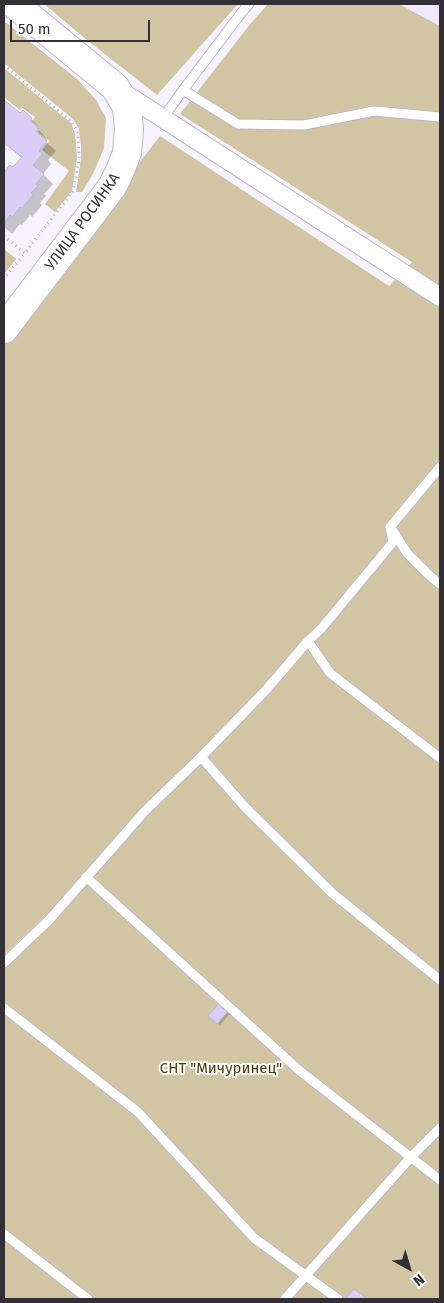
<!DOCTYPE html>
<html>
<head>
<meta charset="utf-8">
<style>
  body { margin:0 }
  #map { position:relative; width:444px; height:1303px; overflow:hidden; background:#f6f3fd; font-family:"Fira Sans",sans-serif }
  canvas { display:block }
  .frame { position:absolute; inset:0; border:5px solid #323036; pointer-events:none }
  .north { position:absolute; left:384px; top:1243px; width:50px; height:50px; -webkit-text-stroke:4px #fff; paint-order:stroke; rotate:141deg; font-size:14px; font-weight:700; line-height:20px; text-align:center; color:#323036 }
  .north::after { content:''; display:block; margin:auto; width:18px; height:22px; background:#323036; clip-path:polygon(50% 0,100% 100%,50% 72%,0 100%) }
  .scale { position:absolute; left:10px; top:20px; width:140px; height:22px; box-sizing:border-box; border:2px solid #323036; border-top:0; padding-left:6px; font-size:15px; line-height:18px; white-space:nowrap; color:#323036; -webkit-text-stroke:4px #fff; paint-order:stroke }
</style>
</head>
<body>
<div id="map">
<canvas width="444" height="1303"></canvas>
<div class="frame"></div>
<div class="north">N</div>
<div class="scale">50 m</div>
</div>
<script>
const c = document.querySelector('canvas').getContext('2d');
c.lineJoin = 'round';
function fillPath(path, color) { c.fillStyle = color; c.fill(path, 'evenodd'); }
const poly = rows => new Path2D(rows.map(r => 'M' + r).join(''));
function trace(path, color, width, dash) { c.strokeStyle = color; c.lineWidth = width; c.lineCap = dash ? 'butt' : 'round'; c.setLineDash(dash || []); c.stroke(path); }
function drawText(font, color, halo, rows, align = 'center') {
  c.font = font + ' "Fira Sans",sans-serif'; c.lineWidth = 4; c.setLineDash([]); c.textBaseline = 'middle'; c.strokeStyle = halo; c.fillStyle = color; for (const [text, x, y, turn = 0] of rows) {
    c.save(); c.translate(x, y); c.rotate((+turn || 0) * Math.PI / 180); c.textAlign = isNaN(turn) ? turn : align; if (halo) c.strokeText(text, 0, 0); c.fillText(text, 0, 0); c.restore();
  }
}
fillPath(poly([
  [399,4,440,4,440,26]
]), '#f0e9fd');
fillPath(poly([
  [44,4,238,4,157,95,87,40],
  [268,4,399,4,440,26,440,1299,4,1299,4,963,81,882,4,955,4,337,160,136,389,286,412,262,180,114,251,23],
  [4,21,77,79,96,100,106,118,104,148,93,174,82,192,76,192,81,159,81,146,79,129,72,118,4,63],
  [4,68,71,123,75,134,77,158,72,191,55,212,45,204,69,171,42,150,49,141,38,132,41,128,32,121,35,117,22,108,20,110,4,97],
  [4,249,16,259,4,274]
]), '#d1c5a4');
fillPath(poly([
  [4,101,20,115,31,119,41,128,39,130,47,139,45,141,56,151,48,160,51,164,43,174,53,184,44,194,46,196,40,203,42,205,32,217,30,215,22,225,20,224,12,234,4,227,4,175,10,167,14,169,22,158,4,143],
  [221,1003,231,1012,220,1025,209,1016]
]), '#0003');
const building = poly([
  [4,100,20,113,23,110,32,118,30,121,39,128,36,132,47,141,39,151,43,153,33,165,44,174,36,184,38,186,31,193,33,195,22,208,20,207,12,217,10,215,4,224,4,172,10,165,13,167,22,157,4,143,4,100],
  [221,1001,230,1009,217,1024,208,1016,221,1001],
  [354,1289,367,1299,345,1299,354,1289]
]);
fillPath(building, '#dbcdf8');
trace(building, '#beb9c9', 1);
const lane = poly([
  [183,90,242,12,249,4],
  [163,118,183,90,238,124,304,125,374,111,440,117],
  [393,531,407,553,430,576,440,584],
  [308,641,330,673,440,758],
  [201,757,245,807,332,893,440,980],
  [86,877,300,1071,440,1180],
  [4,963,49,920,145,811,201,757,265,691,308,641,321,629,393,542,390,527,440,467],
  [4,1008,138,1112,254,1238,338,1299],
  [4,1234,88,1299],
  [285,1299,411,1157,440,1128]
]);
const street = poly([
  [119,90,440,297]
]);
const primary = poly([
  [4,329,112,187,120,171,127,153,129,129,127,107,115,87,14,4]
]);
trace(lane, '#beb9c9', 11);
trace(street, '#beb9c9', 20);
trace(primary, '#beb9c9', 30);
trace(poly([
  [4,65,72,122,78,133,79,159,73,191,25,253],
  [4,149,7,145],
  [4,236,25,253,4,278]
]), '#b2b0b8', 3, [1, 4]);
trace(lane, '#fff', 9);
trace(street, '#fff', 18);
trace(primary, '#fff', 28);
drawText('15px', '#323036', '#fff', [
  ["УЛИЦА РОСИНКА",83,222,-54]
]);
drawText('15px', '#4a3b0e', '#fff', [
  ["СНТ \"Мичуринец\"",221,1069]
]);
</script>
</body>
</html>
